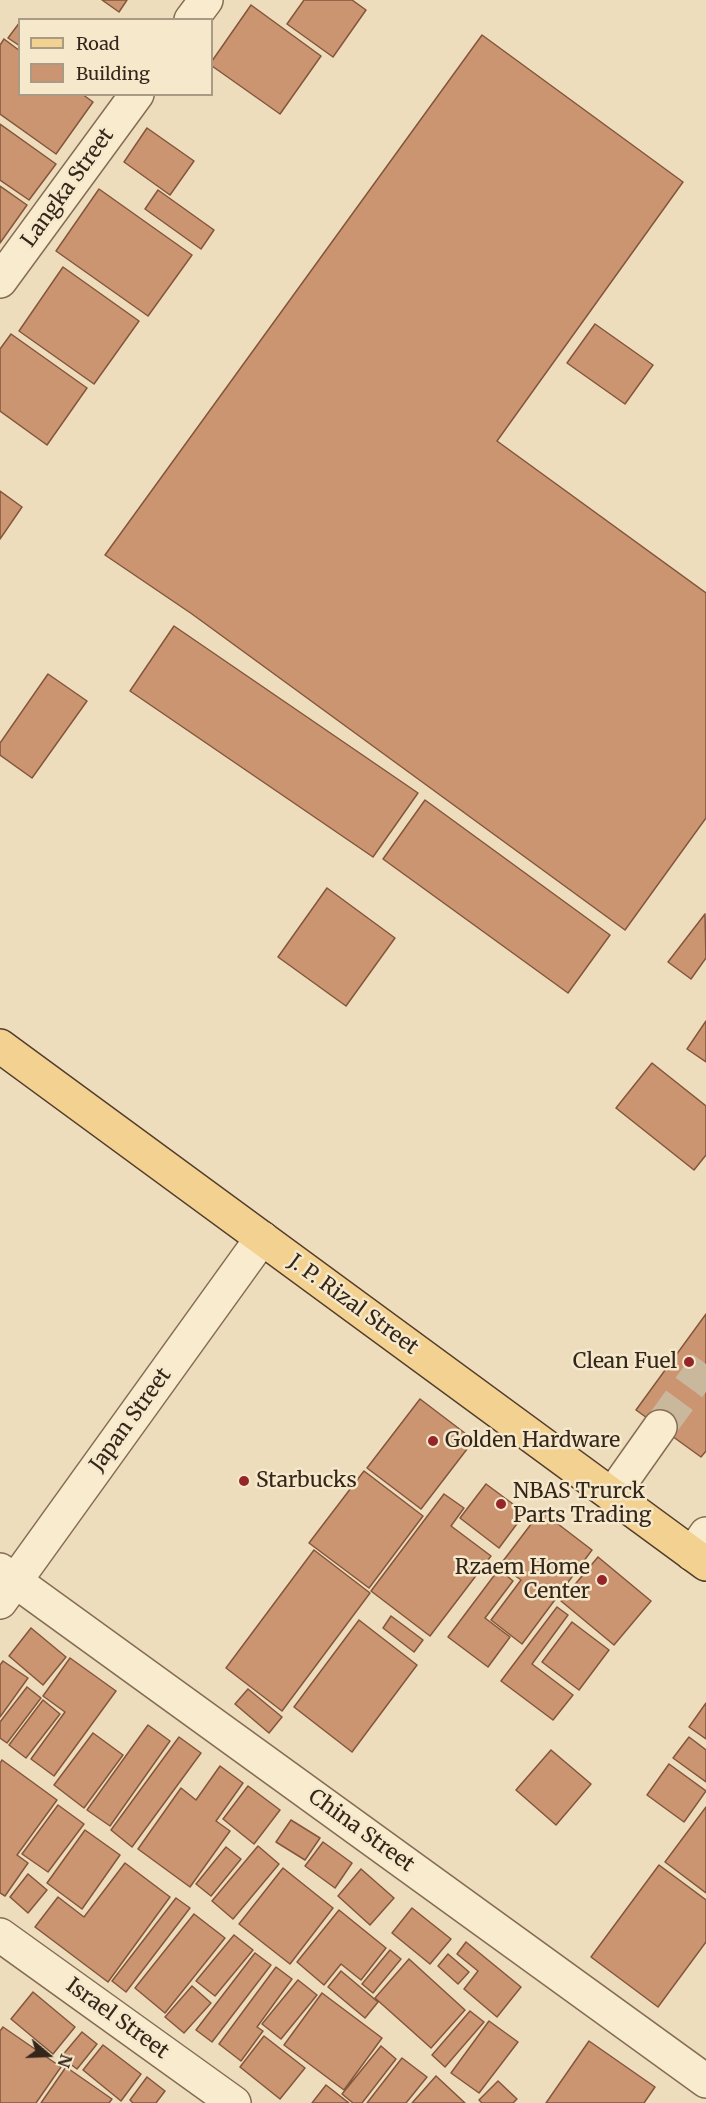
<!DOCTYPE html>
<html>
<head>
<meta charset="utf-8">
<style>
  body { margin:0 }
  #map { position:relative; width:706px; height:2103px; overflow:hidden; background:#eeddbc; font-family:Merriweather,serif }
  canvas { display:block }
  .legend { position:absolute; left:18px; top:18px; width:195px; height:78px; box-sizing:border-box; background:#f5e8cb; border:2px solid #a89a85; margin:0; padding:8px 10px; list-style:none; font-size:18px; color:#34261b }
  .legend li { display:flex; align-items:center; gap:12px; height:30px }
  .legend b { width:30px; border:2px solid #a89a85 }
  .north { position:absolute; left:18px; top:2025px; width:60px; height:60px; -webkit-text-stroke:4px #f5e8cb; paint-order:stroke; rotate:109deg; font-size:16px; font-weight:700; line-height:24px; text-align:center; color:#34261b }
  .north::after { content:''; display:block; margin:auto; width:21px; height:27px; background:#34261b; clip-path:polygon(50% 0,100% 100%,50% 72%,0 100%) }
</style>
</head>
<body>
<div id="map">
<canvas width="706" height="2103"></canvas>
<ul class="legend">
<li><b style="height:8px;background:#f3d291"></b>Road</li>
<li><b style="height:16px;background:#cc9571"></b>Building</li>
</ul>
<div class="north">N</div>
</div>
<script>
const c = document.querySelector('canvas').getContext('2d');
c.lineJoin = 'round';
function fillPath(path, color) { c.fillStyle = color; c.fill(path, 'evenodd'); }
const poly = rows => new Path2D(rows.map(r => 'M' + r).join(''));
function trace(path, color, width, dash) { c.strokeStyle = color; c.lineWidth = width; c.lineCap = dash ? 'butt' : 'round'; c.setLineDash(dash || []); c.stroke(path); }
function drawText(font, color, halo, rows, align = 'center') {
  c.font = font + ' Merriweather,serif'; c.lineWidth = 5; c.setLineDash([]); c.textBaseline = 'middle'; c.strokeStyle = halo; c.fillStyle = color; for (const [text, x, y, turn = 0] of rows) {
    c.save(); c.translate(x, y); c.rotate((+turn || 0) * Math.PI / 180); c.textAlign = isNaN(turn) ? turn : align; if (halo) c.strokeText(text, 0, 0); c.fillText(text, 0, 0); c.restore();
  }
}
const building = poly([
  [102,0,127,0,119,12,102,0],
  [304,0,352,0,366,10,333,57,287,24,304,0],
  [251,5,321,56,280,114,212,66,212,61,251,5],
  [20,22,20,46,8,38,20,22],
  [482,35,683,182,497,441,706,593,706,818,625,930,192,614,105,555,482,35],
  [4,39,20,51,20,94,82,94,93,102,56,154,0,114,0,45,4,39],
  [0,124,56,164,29,200,0,180,0,124],
  [147,128,194,161,170,195,124,162,147,128],
  [0,186,27,205,0,243,0,186],
  [99,189,192,255,148,316,56,251,99,189],
  [158,190,214,230,201,249,145,209,158,190],
  [63,267,139,321,94,384,19,331,63,267],
  [595,324,653,365,625,404,567,363,595,324],
  [11,334,87,388,47,445,0,411,0,349,11,334],
  [0,491,22,507,0,539,0,491],
  [174,626,418,793,373,857,130,691,174,626],
  [48,674,87,701,32,778,0,755,0,743,48,674],
  [425,800,610,935,568,993,383,859,425,800],
  [327,888,395,938,346,1006,278,957,327,888],
  [705,914,706,958,691,979,668,962,705,914],
  [706,1021,706,1062,687,1049,706,1021],
  [652,1063,706,1106,706,1155,694,1170,616,1108,652,1063],
  [706,1314,706,1451,701,1457,636,1410,706,1314],
  [420,1399,474,1440,421,1509,367,1468,420,1399],
  [364,1471,423,1516,369,1588,309,1543,364,1471],
  [486,1484,525,1513,499,1548,460,1518,486,1484],
  [444,1494,464,1508,451,1526,491,1556,430,1636,371,1591,444,1494],
  [541,1511,592,1550,522,1644,491,1620,521,1580,500,1565,541,1511],
  [314,1550,370,1593,282,1711,226,1668,314,1550],
  [598,1557,651,1601,614,1645,561,1601,598,1557],
  [499,1569,513,1581,485,1618,510,1637,488,1667,448,1637,499,1569],
  [557,1607,568,1615,532,1664,573,1695,553,1720,501,1681,557,1607],
  [391,1616,423,1640,414,1652,383,1628,391,1616],
  [359,1620,417,1665,352,1752,294,1707,359,1620],
  [572,1622,609,1650,579,1690,542,1662,572,1622],
  [31,1628,66,1657,43,1685,9,1656,31,1628],
  [70,1658,116,1691,54,1776,31,1759,65,1712,43,1696,70,1658],
  [3,1661,28,1678,0,1717,0,1665,3,1661],
  [27,1687,41,1698,7,1743,0,1738,0,1722,27,1687],
  [248,1689,282,1717,269,1733,235,1704,248,1689],
  [43,1700,60,1714,26,1758,9,1745,43,1700],
  [706,1703,706,1739,689,1727,706,1703],
  [148,1725,170,1741,110,1826,87,1810,148,1725],
  [93,1733,123,1755,84,1808,54,1785,93,1733],
  [179,1737,201,1753,132,1847,111,1830,179,1737],
  [689,1737,706,1750,706,1782,673,1758,689,1737],
  [551,1750,591,1784,556,1825,516,1790,551,1750],
  [2,1760,57,1800,17,1855,28,1863,5,1896,0,1893,0,1763,2,1760],
  [669,1764,706,1791,684,1822,647,1795,669,1764],
  [220,1766,243,1783,216,1821,230,1831,190,1887,138,1849,181,1788,196,1800,220,1766],
  [248,1786,280,1810,254,1844,223,1819,248,1786],
  [58,1805,84,1824,48,1872,22,1854,58,1805],
  [706,1807,706,1893,665,1862,706,1807],
  [291,1820,320,1838,305,1860,276,1842,291,1820],
  [85,1830,120,1855,82,1909,47,1883,85,1830],
  [323,1842,352,1863,335,1888,305,1866,323,1842],
  [258,1846,279,1864,233,1919,212,1901,258,1846],
  [226,1847,241,1859,211,1896,196,1884,226,1847],
  [125,1863,170,1897,108,1982,35,1927,58,1897,84,1917,125,1863],
  [659,1865,706,1900,706,1942,658,2007,591,1957,659,1865],
  [283,1868,333,1908,290,1964,239,1924,283,1868],
  [361,1869,394,1898,370,1925,338,1896,361,1869],
  [28,1874,47,1890,28,1913,10,1897,28,1874],
  [176,1898,190,1908,126,1992,112,1981,176,1898],
  [412,1908,451,1939,430,1964,392,1933,412,1908],
  [339,1910,386,1948,361,1980,341,1964,324,1985,297,1962,339,1910],
  [194,1914,225,1938,165,2013,135,1988,194,1914],
  [234,1935,253,1950,215,1996,196,1981,234,1935],
  [466,1942,521,1987,497,2017,464,1989,478,1971,457,1954,466,1942],
  [390,1950,401,1959,373,1993,362,1984,390,1950],
  [255,1953,271,1965,212,2042,196,2030,255,1953],
  [448,1954,469,1972,458,1984,438,1966,448,1954],
  [409,1959,465,2010,431,2048,375,1998,409,1959],
  [276,1967,292,1979,257,2027,263,2031,241,2061,219,2044,276,1967],
  [341,1971,378,2002,365,2018,328,1987,341,1971],
  [298,1980,317,1995,281,2039,262,2024,298,1980],
  [192,1986,211,2003,184,2033,165,2017,192,1986],
  [33,1992,75,2027,53,2054,11,2019,33,1992],
  [322,1993,382,2038,344,2090,284,2045,322,1993],
  [470,2011,484,2022,445,2067,432,2055,470,2011],
  [489,2021,518,2042,479,2093,451,2073,489,2021],
  [3,2027,61,2067,36,2103,0,2103,0,2031,3,2027],
  [82,2032,97,2044,77,2069,61,2057,82,2032],
  [264,2036,305,2068,280,2099,240,2067,264,2036],
  [589,2041,655,2087,644,2103,546,2103,589,2041],
  [103,2045,141,2074,121,2101,83,2070,103,2045],
  [381,2046,396,2059,362,2103,353,2103,342,2094,381,2046],
  [402,2058,427,2077,406,2103,367,2103,402,2058],
  [66,2067,112,2099,109,2103,41,2103,66,2067],
  [436,2076,465,2103,412,2103,436,2076],
  [147,2077,165,2091,156,2103,133,2103,130,2100,147,2077],
  [498,2081,517,2099,513,2103,482,2103,479,2100,498,2081],
  [326,2085,349,2103,312,2103,326,2085]
]);
fillPath(building, '#cc9571');
trace(building, '#84563b', 1.5);
trace(poly([
  [660,1427,706,1364]
]), '#c9b89c', 33, [33, 16]);
const minor = poly([
  [191,20,206,0],
  [0,281,137,94],
  [612,1495,660,1427],
  [692,1554,706,1534],
  [0,1570,706,2081],
  [0,1602,262,1238],
  [0,1935,234,2103]
]);
const major = poly([
  [0,1046,706,1564]
]);
trace(minor, '#856d55', 36);
trace(major, '#523c2a', 36);
trace(minor, '#f9ebce', 33);
trace(major, '#f3d291', 33);
for (const [x, y, r, color] of [
  [689,1362,6,"#942529"],
  [433,1441,6,"#942529"],
  [244,1481,6,"#942529"],
  [501,1504,6,"#942529"],
  [602,1580,6,"#942529"]
]) { const dot = new Path2D(); dot.arc(x, y, r, 0, 2 * Math.PI); c.fillStyle = color; c.fill(dot); trace(dot, '#f5e8cb', 2); }
drawText('21px', '#34261b', '#f5e8cb', [
  ["Langka Street",68,188,-54],
  ["J. P. Rizal Street",353,1305,36],
  ["Japan Street",131,1420,-54],
  ["China Street",361,1831,36],
  ["Israel Street",117,2019,36]
]);
drawText('21px', '#34261b', '#f5e8cb', [
  ["Clean Fuel",677,1362,"right"],
  ["Golden Hardware",445,1441],
  ["Starbucks",256,1481],
  ["NBAS Trurck",513,1492],
  ["Parts Trading",513,1516],
  ["Rzaem Home",590,1568,"right"],
  ["Center",590,1592,"right"]
], 'left');
</script>
</body>
</html>
